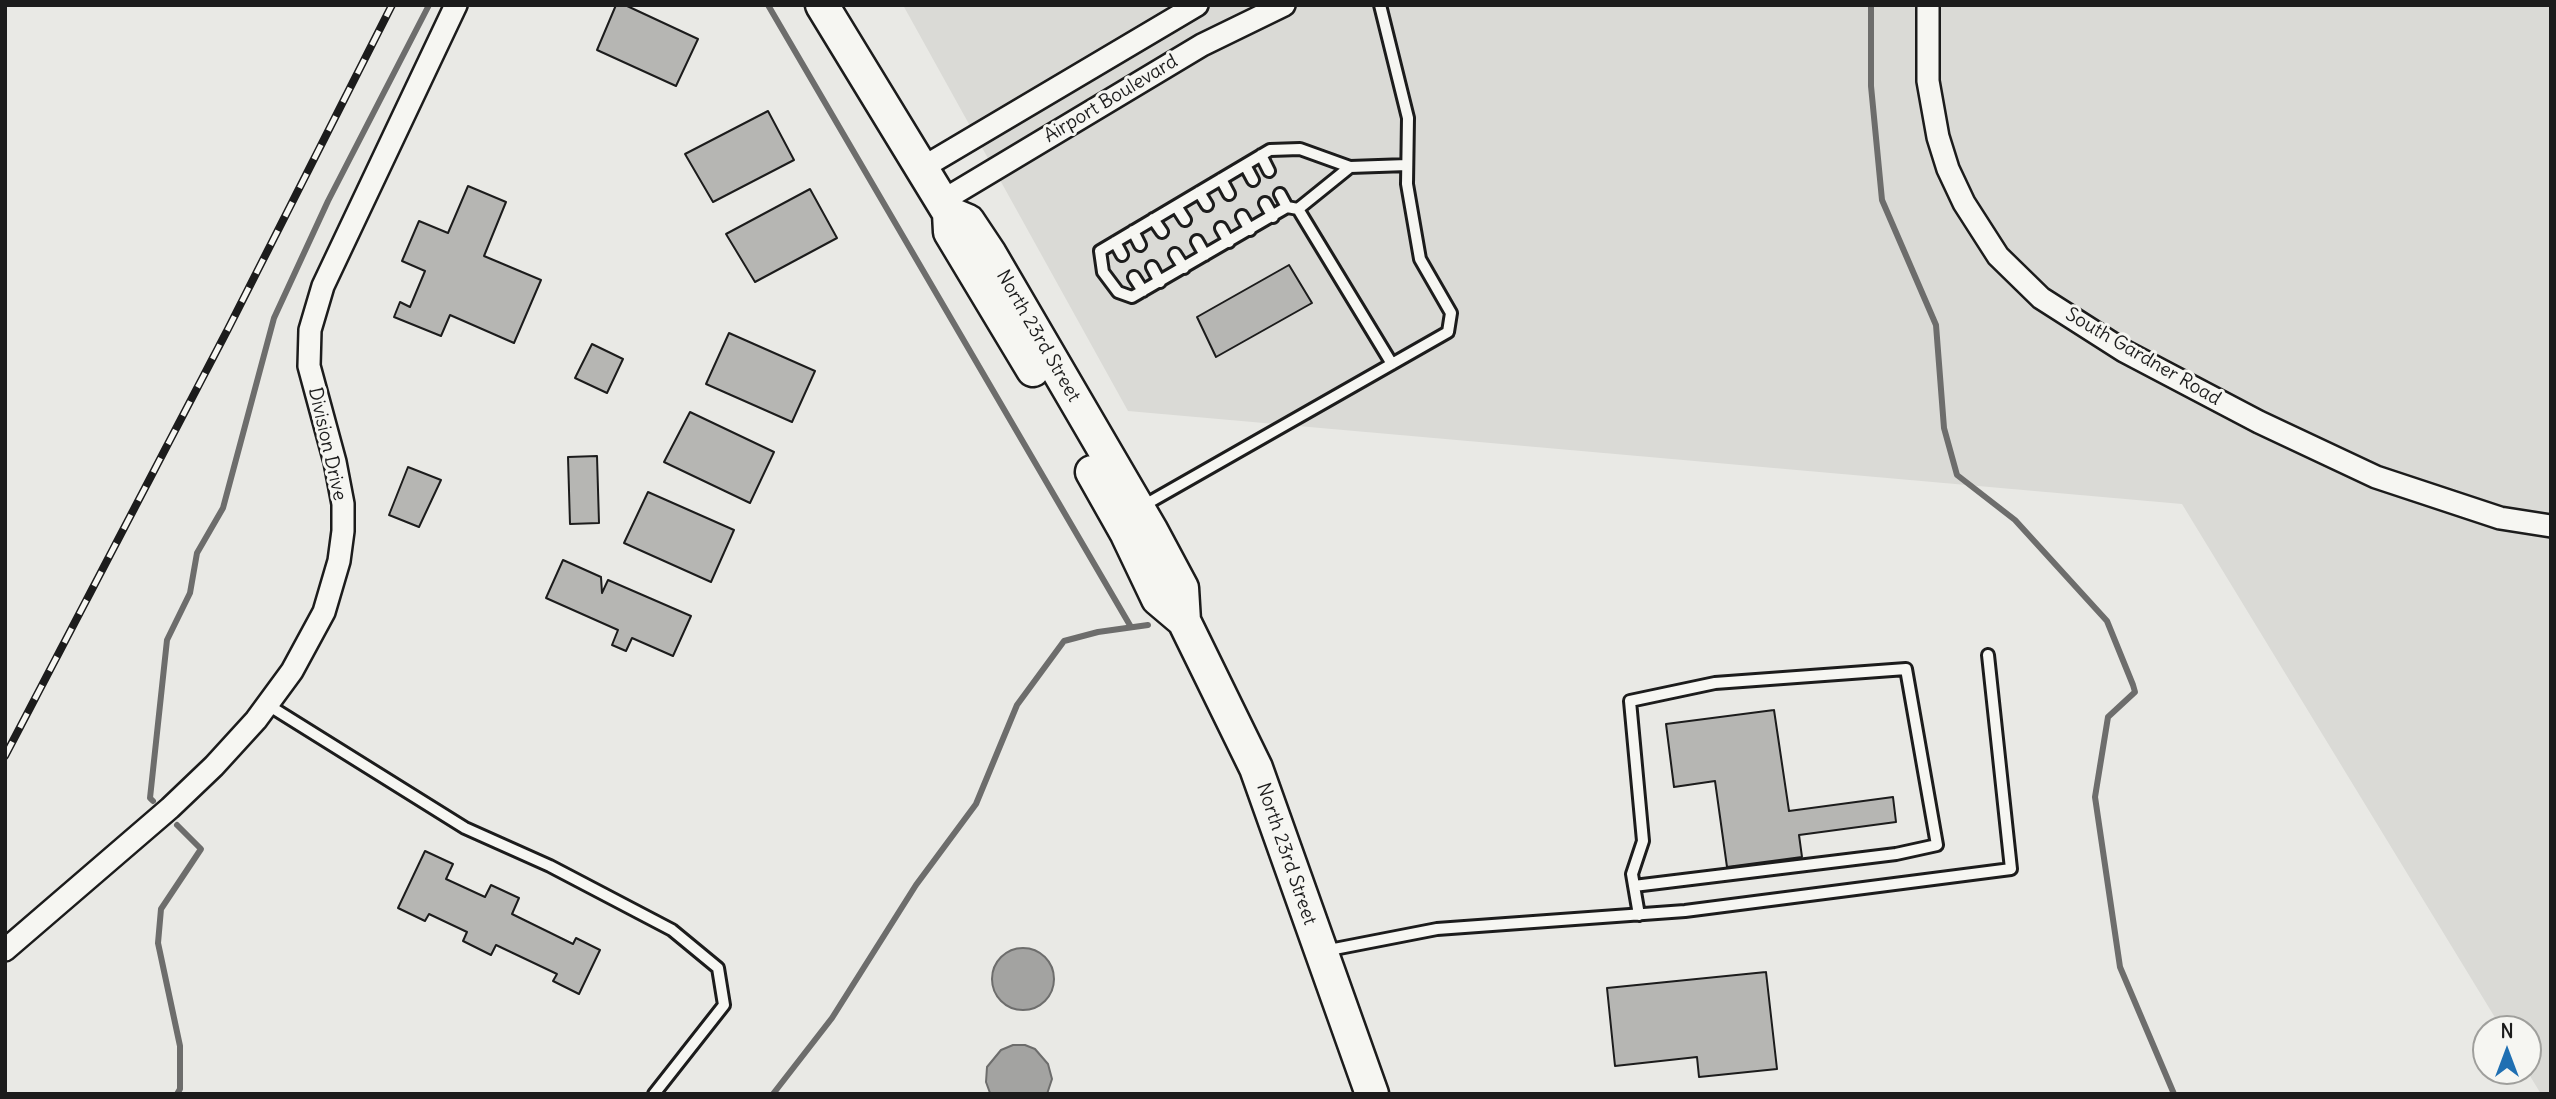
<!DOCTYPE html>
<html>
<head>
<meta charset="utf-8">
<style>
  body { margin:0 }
  #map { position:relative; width:2556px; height:1099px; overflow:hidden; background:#e9e9e5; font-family:Delius,sans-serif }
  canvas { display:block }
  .frame { position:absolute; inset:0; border:7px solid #1c1c1c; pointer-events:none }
  .north { position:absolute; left:2472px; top:1015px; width:70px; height:70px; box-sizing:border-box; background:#f6f6f2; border:2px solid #9f9f9c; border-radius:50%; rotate:0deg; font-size:19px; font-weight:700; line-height:28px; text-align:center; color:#1c1c1c }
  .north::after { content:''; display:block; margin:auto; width:24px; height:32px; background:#1f6fb2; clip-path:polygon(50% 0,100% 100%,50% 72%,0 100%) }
</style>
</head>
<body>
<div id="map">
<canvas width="2556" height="1099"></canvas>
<div class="frame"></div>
<div class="north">N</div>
</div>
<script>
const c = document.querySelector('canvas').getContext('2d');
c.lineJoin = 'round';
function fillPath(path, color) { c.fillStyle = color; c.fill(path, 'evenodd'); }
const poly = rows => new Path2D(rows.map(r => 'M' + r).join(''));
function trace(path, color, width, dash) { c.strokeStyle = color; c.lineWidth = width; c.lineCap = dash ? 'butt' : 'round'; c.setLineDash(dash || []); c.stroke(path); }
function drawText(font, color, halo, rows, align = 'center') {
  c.font = font + ' Delius,sans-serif'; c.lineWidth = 6; c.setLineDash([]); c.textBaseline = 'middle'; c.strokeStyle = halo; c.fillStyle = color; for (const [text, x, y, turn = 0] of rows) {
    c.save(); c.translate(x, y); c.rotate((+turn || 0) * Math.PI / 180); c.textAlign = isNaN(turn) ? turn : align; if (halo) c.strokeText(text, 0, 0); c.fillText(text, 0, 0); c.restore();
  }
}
fillPath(poly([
  [903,5,2551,5,2551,1094,2541,1094,2527,1071,2528,1029,2502,1029,2182,504,1128,411]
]), '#dadad6');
const water = poly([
  '992 979a31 31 0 1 1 62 0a31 31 0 1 1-62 0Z',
  [1013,1045,1025,1045,1035,1049,1048,1064,1052,1079,1047,1094,990,1093,986,1082,987,1067,1001,1050,1013,1045]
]);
fillPath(water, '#a3a3a1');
trace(water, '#6d6d6c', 2);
trace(poly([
  [768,5,1131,627],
  [1871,7,1871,86,1882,200,1936,325,1944,428,1957,475,2015,520,2107,621,2133,685,2135,692,2108,717,2095,797,2120,967,2174,1094],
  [153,801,150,798,167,640,190,593,197,553,223,508,274,318,328,201,429,5],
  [177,1094,180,1089,180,1046,158,943,161,909,201,849,177,825],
  [773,1094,832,1018,916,885,976,804,1017,705,1064,641,1098,632,1148,625]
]), '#6d6d6c', 6);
const building = poly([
  [616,5,625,5,698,39,676,86,597,50,616,5],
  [768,111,794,160,713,202,685,154,768,111],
  [468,186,506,202,484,256,541,280,514,343,450,315,441,336,394,317,400,302,410,307,425,271,402,261,419,221,448,233,468,186],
  [810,189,837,238,755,282,726,234,810,189],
  [1289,265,1312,303,1216,357,1197,317,1289,265],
  [729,333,815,371,792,422,706,384,729,333],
  [592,344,623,359,607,393,575,378,592,344],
  [690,412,774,452,750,503,664,462,690,412],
  [597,456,599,523,570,524,568,457,597,456],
  [408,467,441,480,419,527,389,515,408,467],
  [648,492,734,530,711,582,624,543,648,492],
  [563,560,601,577,602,593,608,580,691,616,673,656,632,638,626,651,612,645,618,630,546,598,563,560],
  [1774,710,1789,811,1893,797,1896,822,1799,835,1802,857,1727,867,1715,781,1674,787,1666,724,1774,710],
  [425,851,453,864,446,879,485,897,491,885,519,898,512,914,573,944,576,938,600,950,579,994,553,981,557,974,496,945,491,955,463,941,467,932,429,914,425,921,398,908,425,851],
  [1766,972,1777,1069,1699,1077,1697,1057,1615,1066,1607,988,1766,972]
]);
fillPath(building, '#b6b6b3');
trace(building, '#1c1c1c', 2);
const service = poly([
  [1261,155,1269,171],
  [1245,165,1253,180],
  [1221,179,1229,194],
  [1199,192,1207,205],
  [1280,194,1287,207],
  [1265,203,1273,217],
  [1176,206,1185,220],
  [1298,209,1287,207,1132,297,1118,292,1103,272,1100,251,1270,150,1300,149,1350,167],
  [1242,216,1250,230],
  [1153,219,1162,232],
  [1221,228,1229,242],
  [1133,231,1140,245],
  [1197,241,1205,255],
  [1115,242,1122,255],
  [1175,254,1184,268],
  [1152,267,1160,282],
  [1134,277,1143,291],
  [1392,364,1298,209,1350,167,1407,165],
  [1141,507,1448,332,1451,313,1420,259,1407,184,1408,118,1380,5],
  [268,705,465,828,550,866,672,930,718,968,724,1005,654,1094],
  [1634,886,1896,854,1937,845,1906,669,1715,683,1630,701,1643,841,1632,874,1639,915],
  [1324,951,1437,929,1685,911,2011,869,1988,655]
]);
const minor = poly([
  [1928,5,1928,81,1938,137,1948,169,1964,203,1998,256,2041,298,2124,351,2259,422,2376,477,2500,518,2551,526],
  [922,168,1197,5],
  [942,201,1202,45,1284,5],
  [5,950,170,808,214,766,256,720,292,671,324,612,339,561,343,531,343,504,335,462,309,366,310,330,323,286,456,5]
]);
const secondary = poly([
  [822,5,949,213,950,232,1033,370],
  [949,213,968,221,990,254,1151,530,1182,588,1184,621,1256,768,1372,1094],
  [1092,472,1127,534,1158,599,1184,621]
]);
trace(service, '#1c1c1c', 16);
trace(minor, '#1c1c1c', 26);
trace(secondary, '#1c1c1c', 37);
trace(service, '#f6f6f2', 10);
trace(minor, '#f6f6f2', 21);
trace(secondary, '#f6f6f2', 32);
const rail = poly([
  [5,756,228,329,392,5]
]);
trace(rail, '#1c1c1c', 8);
trace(rail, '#f6f6f2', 5, [16]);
drawText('19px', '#1c1c1c', '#f6f6f2', [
  ["Airport Boulevard",1111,99,-31],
  ["North 23rd Street",1038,336,60],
  ["South Gardner Road",2143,357,30],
  ["Division Drive",327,444,77],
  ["North 23rd Street",1286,854,71]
]);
</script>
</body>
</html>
